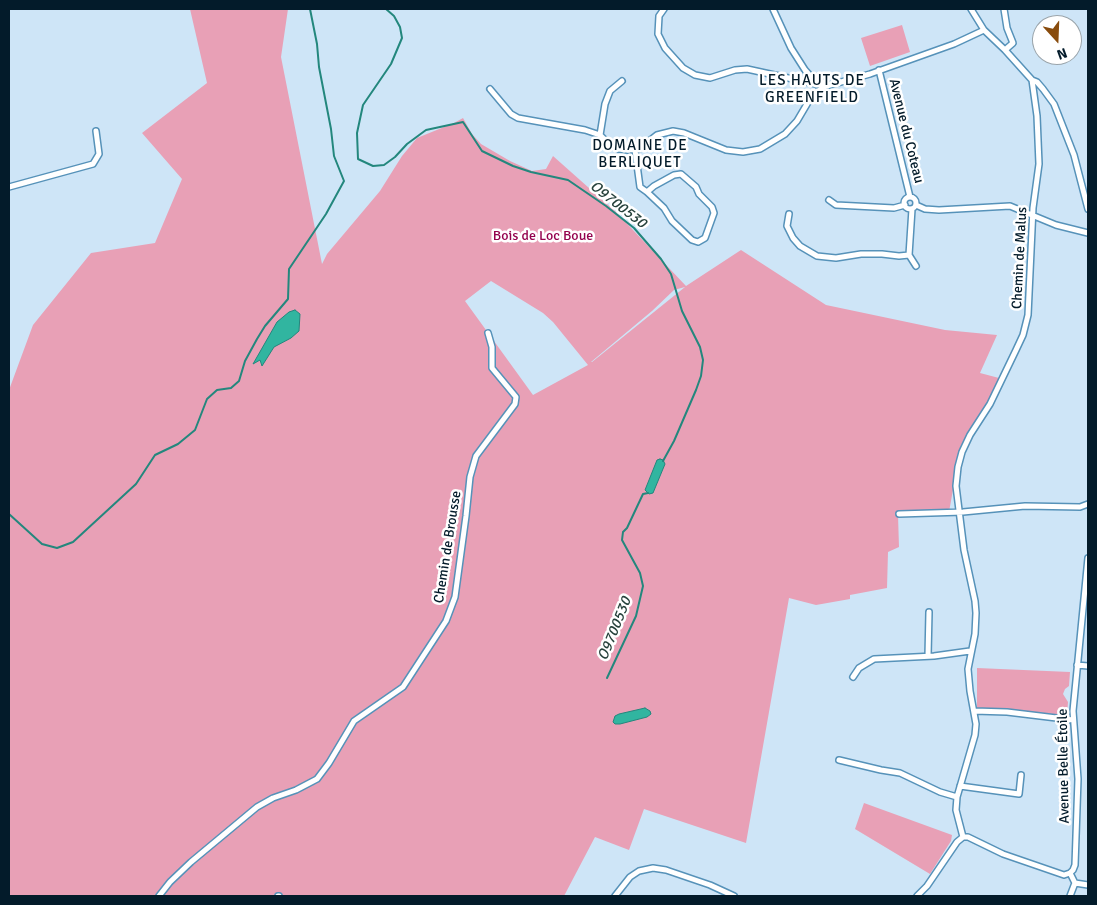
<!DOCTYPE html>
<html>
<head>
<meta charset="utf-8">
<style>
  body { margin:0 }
  #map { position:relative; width:1097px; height:905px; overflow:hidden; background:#cee5f7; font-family:Signika,sans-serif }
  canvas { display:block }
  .frame { position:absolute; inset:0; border:10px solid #031b2a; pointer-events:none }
  .north { position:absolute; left:1032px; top:15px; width:50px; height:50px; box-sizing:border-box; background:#fff; border:1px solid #9aa4aa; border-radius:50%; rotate:160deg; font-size:14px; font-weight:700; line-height:20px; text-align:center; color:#031b2a }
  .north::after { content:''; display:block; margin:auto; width:18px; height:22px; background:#894c0d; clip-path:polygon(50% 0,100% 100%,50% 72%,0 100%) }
</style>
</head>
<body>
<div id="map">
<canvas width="1097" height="905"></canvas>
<div class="frame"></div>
<div class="north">N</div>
</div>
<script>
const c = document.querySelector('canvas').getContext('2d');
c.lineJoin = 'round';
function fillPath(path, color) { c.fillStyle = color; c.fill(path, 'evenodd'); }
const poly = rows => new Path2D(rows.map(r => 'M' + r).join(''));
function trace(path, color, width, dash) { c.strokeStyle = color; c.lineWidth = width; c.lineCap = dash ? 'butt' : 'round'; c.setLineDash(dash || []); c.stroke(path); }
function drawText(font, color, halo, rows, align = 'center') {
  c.font = font + ' Signika,sans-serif'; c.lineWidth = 5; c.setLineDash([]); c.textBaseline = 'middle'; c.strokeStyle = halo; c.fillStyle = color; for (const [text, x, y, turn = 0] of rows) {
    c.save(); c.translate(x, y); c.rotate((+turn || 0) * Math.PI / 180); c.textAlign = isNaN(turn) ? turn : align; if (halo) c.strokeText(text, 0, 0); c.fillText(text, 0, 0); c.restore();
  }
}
fillPath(poly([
  [190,9,288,9,281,57,322,264,327,254,380,191,402,156,417,138,454,123,463,118,472,134,481,144,510,161,532,171,546,169,553,156,616,212,686,286,741,250,826,305,945,330,997,335,980,373,999,378,989,403,961,445,949,512,898,515,899,547,888,552,887,588,850,595,850,599,816,605,789,598,746,843,644,809,629,850,595,837,564,896,9,896,9,390,33,325,91,253,155,243,182,179,142,133,207,83],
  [491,281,543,313,553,322,588,365,533,395,465,301],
  [685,287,592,362,591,362,652,311,674,290],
  [902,25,910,52,870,66,861,38],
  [977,668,1070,672,1069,686,1065,689,1063,694,1068,702,1067,715,977,709],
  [864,803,952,835,951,841,930,874,855,829]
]), '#e8a0b6');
const water = poly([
  [295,310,300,314,299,331,291,338,274,347,262,366,260,360,253,364,277,322,289,312,295,310],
  [660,459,663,460,665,464,653,493,649,494,645,490,657,460,660,459],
  [645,708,650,711,651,714,647,717,620,724,615,724,613,722,615,716,619,714,645,708]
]);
fillPath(water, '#31b5a0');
trace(water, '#23877d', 1);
trace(poly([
  [386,9,394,16,400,27,402,38,391,64,363,105,357,133,358,159,373,166,384,165,395,157,407,144,426,130,463,122,482,151,513,166,531,172,568,180,606,206,634,228,661,259,671,274,682,311,700,347,703,360,701,376,696,390,674,441,663,461],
  [9,514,42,544,57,548,73,542,136,484,155,455,178,444,195,430,207,399,217,390,231,388,239,381,245,361,257,339,265,326,288,299,289,269,326,214,344,181,334,156,331,129,319,67,317,44,310,9],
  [607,678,636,616,643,586,640,573,622,540,623,532,627,528,643,494,648,493]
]), '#23877d', 2);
const street = poly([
  [664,9,659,16,658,34,665,48,683,68,695,75,710,78,735,70,747,69,825,86],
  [773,9,791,48,805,70,813,79,828,84],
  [971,9,984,30,1005,50,1032,80,1037,82,1043,89,1054,104,1074,155,1088,209],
  [1004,9,1007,28,1013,43,1005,50],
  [879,70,910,197],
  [490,89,511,114,518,118,585,130,600,135,608,143,618,149,628,150,639,149,657,135,673,131,684,133,726,150,743,152,760,149,785,134,797,121,810,99,823,87,870,74,954,44,984,30],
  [600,135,605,104,610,91,622,81],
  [635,150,640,187,647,192,654,186,674,175,681,174,696,187,699,194,712,207,714,213,705,238,698,242,692,240,672,221,664,208,647,192],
  [9,187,93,164,99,154,96,131],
  '904 203a6 6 0 1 1 12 0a6 6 0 1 1-12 0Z',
  [829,200,836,205,894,208,905,205],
  [916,205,925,209,939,210,1010,206,1056,225,1088,233],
  [789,214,787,226,793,238,800,246,817,256,836,258,861,254,882,254,899,256,909,255,912,209],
  [909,255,916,266],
  [899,514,963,512,1025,506,1080,507,1088,504],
  [928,656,929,612],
  [1077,665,1088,666],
  [853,677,859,668,874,659,934,656,970,651],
  [974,711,1007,712,1073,720],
  [839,760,881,770,900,773,940,792,957,797],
  [960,786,1019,794,1021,775],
  [963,837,956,810,957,797,975,735,976,724,970,691,968,669,975,634,976,613,975,601,964,550,956,486,958,467,962,452,970,435,990,404,1016,350,1023,335,1028,315,1033,208,1039,164,1037,116,1032,80],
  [1070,873,1075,883,1070,896],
  [1075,883,1088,885],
  [159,896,170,882,191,862,257,807,273,798,296,790,317,779,329,763,354,721,403,687,446,621,455,597,466,516,470,477,476,456,515,404,516,397,492,368,492,347,488,333],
  [278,896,279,896],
  [615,896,630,877,639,871,653,868,666,870,710,885,734,896],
  [917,896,927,886,957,842,963,837,968,837,1003,854,1064,875,1070,873,1073,870,1075,865,1078,779,1073,711,1088,558]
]);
trace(street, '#5692b9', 8);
trace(street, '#fff', 5);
drawText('14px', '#031b2a', '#fff', [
  ["Avenue du Coteau",906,131,76],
  ["Chemin de Malus",1020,258,-87],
  ["Chemin de Brousse",448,547,-81],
  ["Avenue Belle Étoile",1064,766,-91]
]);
drawText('14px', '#94024e', '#fff', [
  ["Bois de Loc Boue",543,236]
]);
c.letterSpacing = '1px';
drawText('15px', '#031b2a', '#fff', [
  ["LES HAUTS DE",812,81],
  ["GREENFIELD",812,98],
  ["DOMAINE DE",640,146],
  ["BERLIQUET",640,163]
]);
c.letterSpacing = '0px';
drawText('italic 15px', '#26413b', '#fff', [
  ["O9700530",618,205,38],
  ["O9700530",615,629,-68]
]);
</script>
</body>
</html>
